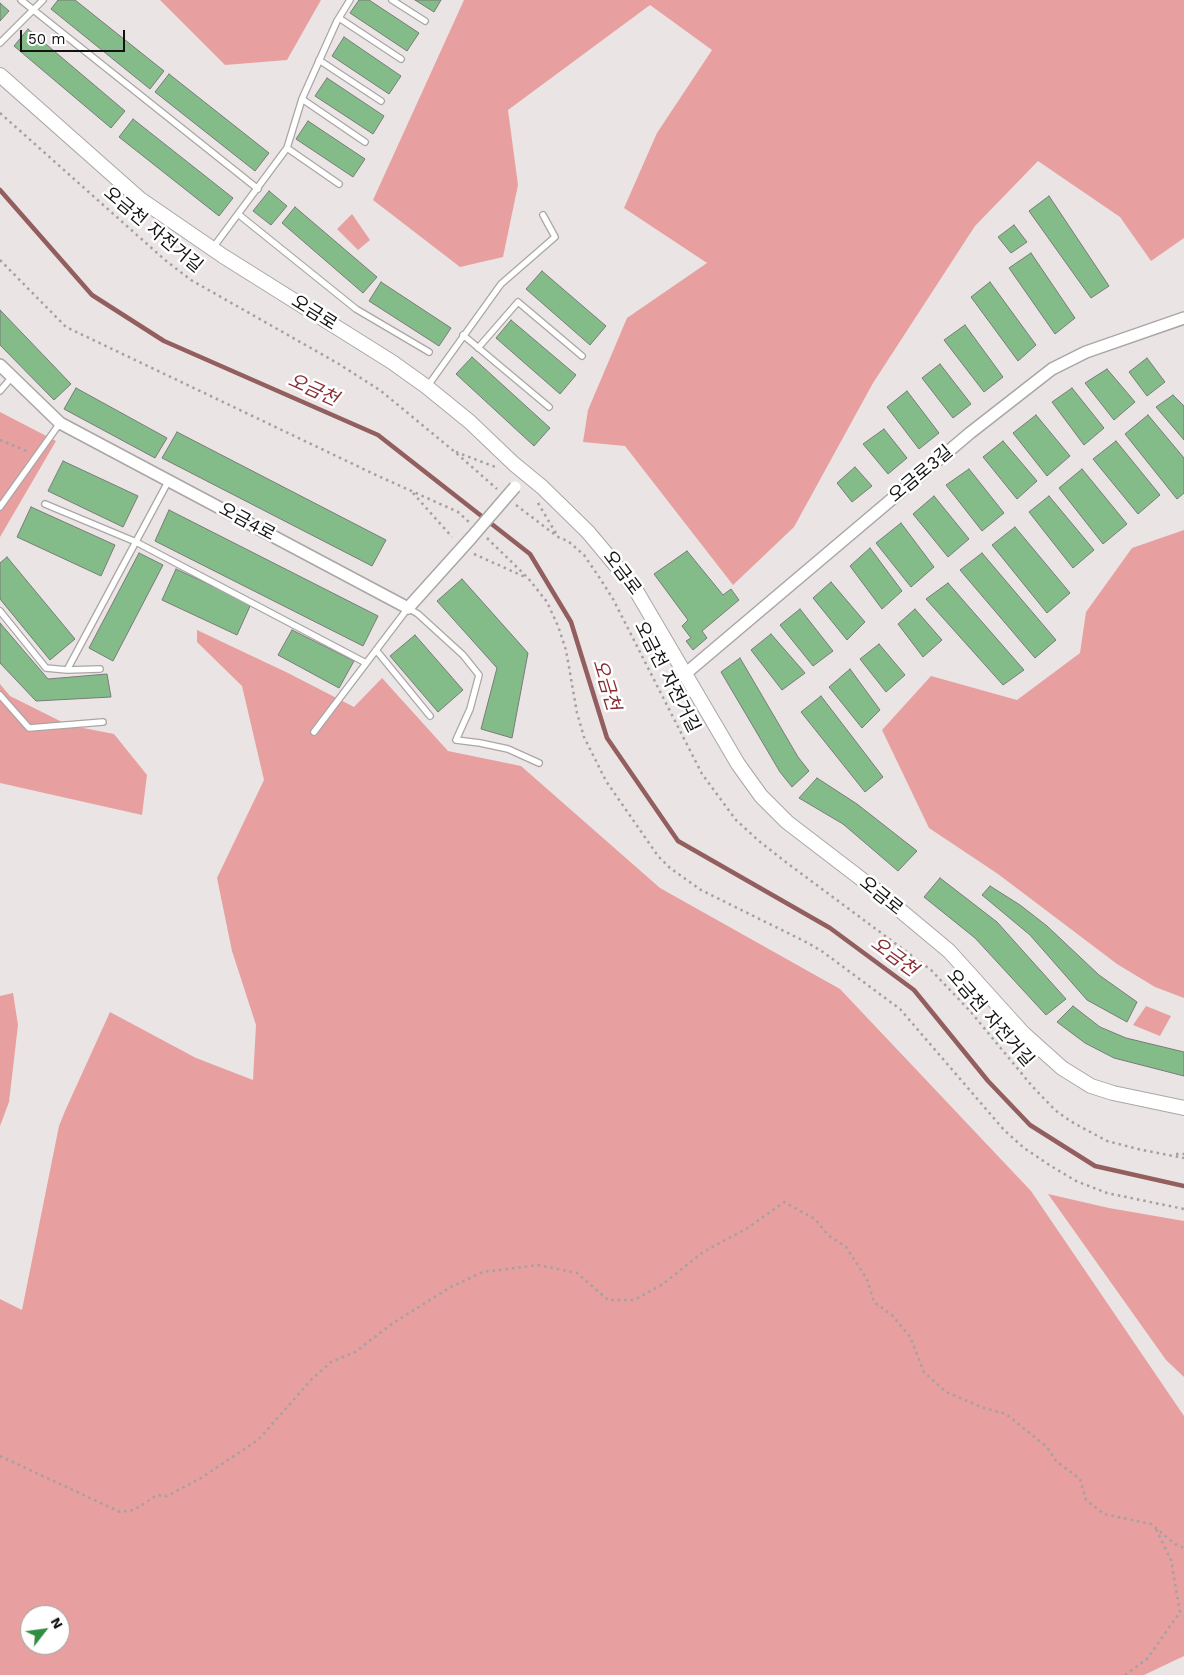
<!DOCTYPE html>
<html>
<head>
<meta charset="utf-8">
<style>
  body { margin:0 }
  #map { position:relative; width:1184px; height:1675px; overflow:hidden; background:#eae4e4; font-family:"Work Sans",sans-serif }
  canvas { display:block }
  .north { position:absolute; left:20px; top:1605px; width:50px; height:50px; box-sizing:border-box; background:#fff; border:1px solid #a1a0a0; border-radius:50%; rotate:60deg; font-size:14px; font-weight:700; line-height:20px; text-align:center; color:#131212 }
  .north::after { content:''; display:block; margin:auto; width:18px; height:22px; background:#2f8e41; clip-path:polygon(50% 0,100% 100%,50% 72%,0 100%) }
  .scale { position:absolute; left:20px; top:30px; width:105px; height:22px; box-sizing:border-box; border:2px solid #131212; border-top:0; padding-left:6px; font-size:15px; line-height:18px; white-space:nowrap; color:#131212; -webkit-text-stroke:4px #fff; paint-order:stroke }
</style>
</head>
<body>
<div id="map">
<canvas width="1184" height="1675"></canvas>
<div class="north">N</div>
<div class="scale">50 m</div>
</div>
<script>
const c = document.querySelector('canvas').getContext('2d');
c.lineJoin = 'round';
function fillPath(path, color) { c.fillStyle = color; c.fill(path, 'evenodd'); }
const poly = rows => new Path2D(rows.map(r => 'M' + r).join(''));
function trace(path, color, width, dash) { c.strokeStyle = color; c.lineWidth = width; c.lineCap = dash ? 'butt' : 'round'; c.setLineDash(dash || []); c.stroke(path); }
function drawText(font, color, halo, rows, align = 'center') {
  c.font = font + ' "Work Sans","Noto Sans KR",sans-serif'; c.lineWidth = 5; c.setLineDash([]); c.textBaseline = 'middle'; c.strokeStyle = halo; c.fillStyle = color; for (const [text, x, y, turn = 0] of rows) {
    c.save(); c.translate(x, y); c.rotate((+turn || 0) * Math.PI / 180); c.textAlign = isNaN(turn) ? turn : align; if (halo) c.strokeText(text, 0, 0); c.fillText(text, 0, 0); c.restore();
  }
}
fillPath(poly([
  [160,0,321,0,287,60,225,65],
  [464,0,1184,0,1184,238,1151,261,1120,217,1038,161,975,226,873,383,794,527,733,585,625,446,583,442,588,410,627,318,707,263,624,208,657,133,712,50,650,5,508,110,518,185,503,257,460,267,373,200],
  [352,214,370,240,358,250,337,229],
  [0,412,56,441,0,537],
  [1184,530,1184,998,1155,987,1117,964,998,874,929,828,882,730,931,676,1017,700,1080,653,1086,612,1132,548],
  [197,630,288,673,354,707,382,678,448,751,521,766,660,888,840,989,1031,1191,1184,1416,1184,1656,1144,1675,0,1675,0,1299,22,1310,59,1126,65,1111,110,1012,196,1058,253,1080,256,1025,232,951,217,878,264,780,242,686,197,642],
  [30,1615,60,1615,60,1645,30,1645],
  [0,684,10,696,68,725,114,734,147,775,142,815,0,783],
  [13,993,18,1025,9,1102,0,1126,0,996],
  [1146,1006,1171,1016,1160,1036,1133,1025],
  [1048,1194,1109,1208,1184,1221,1184,1377,1166,1360]
]), '#e7a09f');
trace(poly([
  [0,190,92,295,164,341,378,435,530,554,571,622,607,738,678,841,830,928,914,990,988,1081,1030,1125,1095,1166,1184,1186]
]), '#925e5e', 4.5);
const building = poly([
  [58,0,75,0,164,71,150,89,51,9,58,0],
  [359,0,369,0,419,33,407,51,350,13,359,0],
  [415,0,441,0,434,12,415,0],
  [0,3,9,11,0,21,0,3],
  [28,29,125,111,111,128,14,46,28,29],
  [344,37,401,76,389,94,332,56,344,37],
  [169,74,269,153,255,171,155,92,169,74],
  [327,78,384,116,373,134,315,96,327,78],
  [133,119,233,198,219,216,119,137,133,119],
  [308,121,365,159,353,177,296,139,308,121],
  [269,191,287,206,271,225,253,211,269,191],
  [1049,196,1109,286,1091,298,1029,211,1049,196],
  [295,207,377,277,363,293,282,223,295,207],
  [1014,225,1027,242,1011,253,998,237,1014,225],
  [1031,253,1075,318,1055,334,1009,268,1031,253],
  [542,271,606,326,590,345,526,289,542,271],
  [381,282,451,328,439,346,369,301,381,282],
  [990,282,1036,345,1018,361,971,297,990,282],
  [0,310,71,384,54,400,0,345,0,310],
  [511,320,576,375,560,394,496,338,511,320],
  [965,325,1003,377,984,392,944,340,965,325],
  [472,357,550,428,534,446,456,374,472,357],
  [1147,358,1165,382,1147,396,1129,372,1147,358],
  [940,364,971,404,953,418,922,378,940,364],
  [1107,369,1135,402,1114,420,1085,383,1107,369],
  [76,388,167,438,155,458,64,409,76,388],
  [1072,388,1104,428,1084,445,1052,402,1072,388],
  [907,391,939,433,919,449,887,407,907,391],
  [1173,395,1184,406,1184,440,1156,407,1173,395],
  [1036,415,1070,456,1047,476,1013,433,1036,415],
  [1148,415,1184,458,1184,493,1177,499,1125,434,1148,415],
  [884,429,907,458,888,474,863,444,884,429],
  [177,432,386,540,372,566,162,458,177,432],
  [1003,441,1037,481,1017,499,983,457,1003,441],
  [1116,441,1160,495,1138,514,1093,459,1116,441],
  [63,461,138,496,123,527,48,491,63,461],
  [855,467,872,486,852,502,837,483,855,467],
  [969,469,1004,513,982,531,946,485,969,469],
  [1082,469,1127,524,1103,544,1059,488,1082,469],
  [934,496,969,539,948,557,913,514,934,496],
  [1049,496,1094,550,1073,568,1029,512,1049,496],
  [31,507,115,545,101,576,17,537,31,507],
  [169,510,378,616,363,646,155,541,169,510],
  [901,523,934,567,911,587,876,543,901,523],
  [1015,527,1070,593,1047,613,992,545,1015,527],
  [870,548,902,591,882,609,850,566,870,548],
  [687,551,723,595,731,589,739,600,702,631,707,638,693,650,686,641,691,638,682,626,688,620,654,574,687,551],
  [139,553,163,565,113,661,89,648,139,553],
  [982,553,1056,640,1035,658,960,570,982,553],
  [7,557,75,639,50,660,0,599,0,563,7,557],
  [176,569,251,604,237,635,162,600,176,569],
  [462,579,528,653,512,738,481,729,497,668,437,601,462,579],
  [831,582,865,622,847,640,813,598,831,582],
  [948,583,1024,670,1003,685,926,599,948,583],
  [800,609,833,651,813,666,780,625,800,609],
  [915,609,942,640,923,657,898,624,915,609],
  [0,623,48,679,107,674,111,697,36,701,0,663,0,623],
  [292,630,354,661,339,688,278,655,292,630],
  [771,634,805,673,782,690,751,650,771,634],
  [415,635,463,690,438,712,390,656,415,635],
  [879,644,905,675,886,692,860,659,879,644],
  [740,658,798,757,809,771,792,787,780,772,721,672,740,658],
  [850,669,880,710,862,728,829,687,850,669],
  [821,696,883,777,865,792,801,712,821,696],
  [817,778,857,804,917,851,898,871,843,824,799,798,817,778],
  [940,878,997,922,1066,999,1046,1015,975,938,924,897,940,878],
  [990,886,1020,905,1047,926,1099,975,1137,1002,1127,1022,1087,1000,1030,935,982,895,990,886],
  [1073,1006,1100,1027,1126,1038,1184,1052,1184,1076,1114,1058,1085,1043,1057,1022,1073,1006]
]);
fillPath(building, '#84bc89');
trace(building, '#787b78', 1);
const service = poly([
  [21,0,258,189],
  [392,0,425,21],
  [339,18,401,59],
  [0,43,43,0],
  [319,60,381,101],
  [302,99,365,142],
  [287,148,339,184],
  [238,214,356,309,429,352],
  [212,249,287,148,302,99,337,21,350,0],
  [463,335,549,407],
  [478,348,518,302,582,356],
  [427,387,501,284,555,237,543,215],
  [0,391,12,377],
  [45,504,136,542,366,663],
  [0,507,60,423],
  [0,611,46,668,67,670,169,480],
  [376,650,430,716],
  [67,670,100,669],
  [0,695,29,728,103,722],
  [314,732,408,608,418,614,463,655,479,675,470,709,456,740,480,743,508,749,539,763]
]);
const minor = poly([
  [0,365,60,423,408,608,471,538],
  [685,674,970,433,1052,369,1086,352,1184,318]
]);
const tertiary = poly([
  [0,75,140,199,223,256,392,362,427,387,470,422,514,464,542,487,588,532,634,587,738,764,761,796,787,822,877,891,949,951,1023,1033,1062,1068,1091,1086,1113,1093,1184,1108]
]);
trace(service, '#aba6a6', 8);
trace(minor, '#aba6a6', 14);
trace(tertiary, '#aba6a6', 16);
trace(poly([
  [0,113,165,260,191,280,339,364,381,391,455,452,497,489],
  [0,260,66,327,376,475,458,512,470,523],
  [0,440,29,452],
  [456,452,498,468],
  [413,493,452,537],
  [538,503,557,535],
  [516,505,558,537,568,541,584,555,601,580,613,599,702,774,736,820,759,841,787,863,931,970,970,1011,1032,1086,1055,1110,1070,1121,1107,1141,1142,1150,1184,1158],
  [487,538,528,578,547,602,558,626,566,650,577,713,584,737,606,781,658,856,670,868,701,890,808,943,823,952,900,1009,1004,1130,1024,1148,1051,1166,1076,1181,1107,1193,1184,1209],
  [474,554,525,577],
  [1176,1154,1184,1154],
  [0,1456,120,1512,134,1510,157,1495,167,1496,201,1478,258,1440,312,1379,331,1362,355,1352,393,1323,449,1288,483,1272,538,1265,577,1273,608,1300,634,1300,663,1284,703,1252,746,1229,784,1202,815,1219,828,1235,846,1247,867,1279,874,1302,893,1316,910,1337,924,1372,946,1392,984,1408,1006,1414,1047,1447,1056,1461,1080,1479,1086,1500,1104,1514,1151,1524,1175,1544,1184,1548],
  [1125,1675,1147,1659,1180,1612,1171,1560,1156,1529]
]), '#a5a1a1', 2.5, [2.5, 4]);
trace(service, '#fff', 5.5);
trace(minor, '#fff', 11);
trace(tertiary, '#fff', 14);
const minorBridge = poly([
  [471,538,515,487]
]);
trace(minorBridge, '#aba6a6', 14, []);
trace(minorBridge, '#fff', 11);
drawText('18px', '#131212', '#fff', [
  ["오금천 자전거길",153,230,40],
  ["오금로",314,313,32],
  ["오금로3길",921,474,-40],
  ["오금4로",247,522,28],
  ["오금로",622,573,53],
  ["오금천 자전거길",667,677,63],
  ["오금로",881,896,39],
  ["오금천 자전거길",990,1018,49]
]);
drawText('italic 19px', '#892d33', '#fff', [
  ["오금천",313,390,24],
  ["오금천",606,685,73],
  ["오금천",894,957,36]
]);
</script>
</body>
</html>
